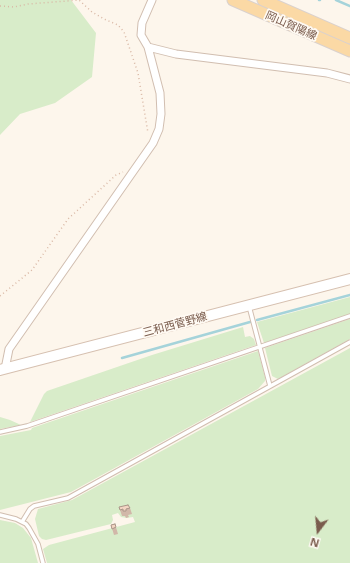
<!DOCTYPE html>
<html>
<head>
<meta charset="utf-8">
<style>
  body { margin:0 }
  #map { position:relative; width:350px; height:563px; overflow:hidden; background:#fdf6ec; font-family:"Noto Sans",sans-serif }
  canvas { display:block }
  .north { position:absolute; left:298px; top:511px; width:40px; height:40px; -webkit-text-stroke:3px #fffaf3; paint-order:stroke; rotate:196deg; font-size:11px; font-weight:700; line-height:16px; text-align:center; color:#7a5c4d }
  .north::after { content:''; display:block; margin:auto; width:14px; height:18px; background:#7a5c4d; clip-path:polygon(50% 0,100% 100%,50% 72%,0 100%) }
</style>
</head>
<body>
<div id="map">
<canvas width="350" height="563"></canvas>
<div class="north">N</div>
</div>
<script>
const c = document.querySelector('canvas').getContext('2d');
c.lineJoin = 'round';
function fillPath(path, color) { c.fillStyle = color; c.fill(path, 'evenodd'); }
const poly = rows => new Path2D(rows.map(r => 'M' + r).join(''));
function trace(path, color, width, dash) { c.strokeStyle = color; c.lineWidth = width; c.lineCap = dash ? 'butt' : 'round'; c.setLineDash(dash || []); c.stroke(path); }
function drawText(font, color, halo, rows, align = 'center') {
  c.font = font + ' "Noto Sans","Noto Sans JP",sans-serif'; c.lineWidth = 3.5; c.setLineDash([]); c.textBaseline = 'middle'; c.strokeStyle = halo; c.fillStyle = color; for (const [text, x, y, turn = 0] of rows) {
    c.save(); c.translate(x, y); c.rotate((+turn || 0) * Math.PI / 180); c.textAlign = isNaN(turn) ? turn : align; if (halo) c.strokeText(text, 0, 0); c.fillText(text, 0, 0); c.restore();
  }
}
fillPath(poly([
  [0,0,71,0,96,33,92,77,55,103,20,114,0,135],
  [350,297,350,314,264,343,257,322],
  [350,319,350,339,278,379,272,376,265,348],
  [243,327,245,337,250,336,254,339,256,345,30,422,44,394,47,391,152,355],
  [350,348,350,563,47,563,43,549,49,545,135,522,133,517,127,518,121,517,118,513,112,515,113,520,111,524,46,540,42,539,39,536,35,519,38,509,72,500],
  [258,351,265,377,265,381,258,389,71,492,0,510,0,436,31,430,32,428],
  [0,417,10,420,21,425,0,429],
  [0,520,15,523,23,528,31,538,38,563,0,563]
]), '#d8ecc9');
trace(poly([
  [319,0,320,0],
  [336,0,350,6],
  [257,320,350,295],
  [122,358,250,322]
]), '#a5d3da', 2.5);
const lane = poly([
  [249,306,270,386],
  [0,432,27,426,350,316],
  [0,515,16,519,26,524,29,528,38,544,43,563],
  [22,522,30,509,34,506,68,498,350,342]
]);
const street = poly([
  [148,47,176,54,327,73,350,79],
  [5,369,9,349,153,143,159,129,161,114,160,93,148,47,141,35,142,23,152,0]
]);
const secondary = poly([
  [0,370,350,279]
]);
const primary = poly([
  [233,0,350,51],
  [263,0,350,38]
]);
trace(lane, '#d1beb0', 5.5);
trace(street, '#d1beb0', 9);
trace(secondary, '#d6c0b0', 12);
trace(primary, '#dad1cd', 13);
trace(poly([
  [0,6,14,7,28,4,79,0,92,12,104,19,118,25,124,32,138,73,148,133],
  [0,296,32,270,68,219,116,175,123,172]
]), '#d9b8a5', 1.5, [1, 3]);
trace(lane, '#fff', 3.5);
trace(street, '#fff', 7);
trace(secondary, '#fff', 10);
trace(primary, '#fbd9a5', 11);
fillPath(poly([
  [130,508,132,514,128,515,129,517,126,518,125,516,122,516,120,510],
  [115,524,118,534,114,535,111,525]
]), '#d1b7a8');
const building = poly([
  [128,505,130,508,126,509,126,511,123,511,123,509,120,510,119,507,128,505],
  [115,524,116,527,112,529,111,525,115,524]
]);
fillPath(building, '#f3d5c3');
trace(building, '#aa9588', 1);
drawText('11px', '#7a5c4d', '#fffaf3', [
  ["岡山賀陽線",291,26,24],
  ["三和西菅野線",175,325,-15]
]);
</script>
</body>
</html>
